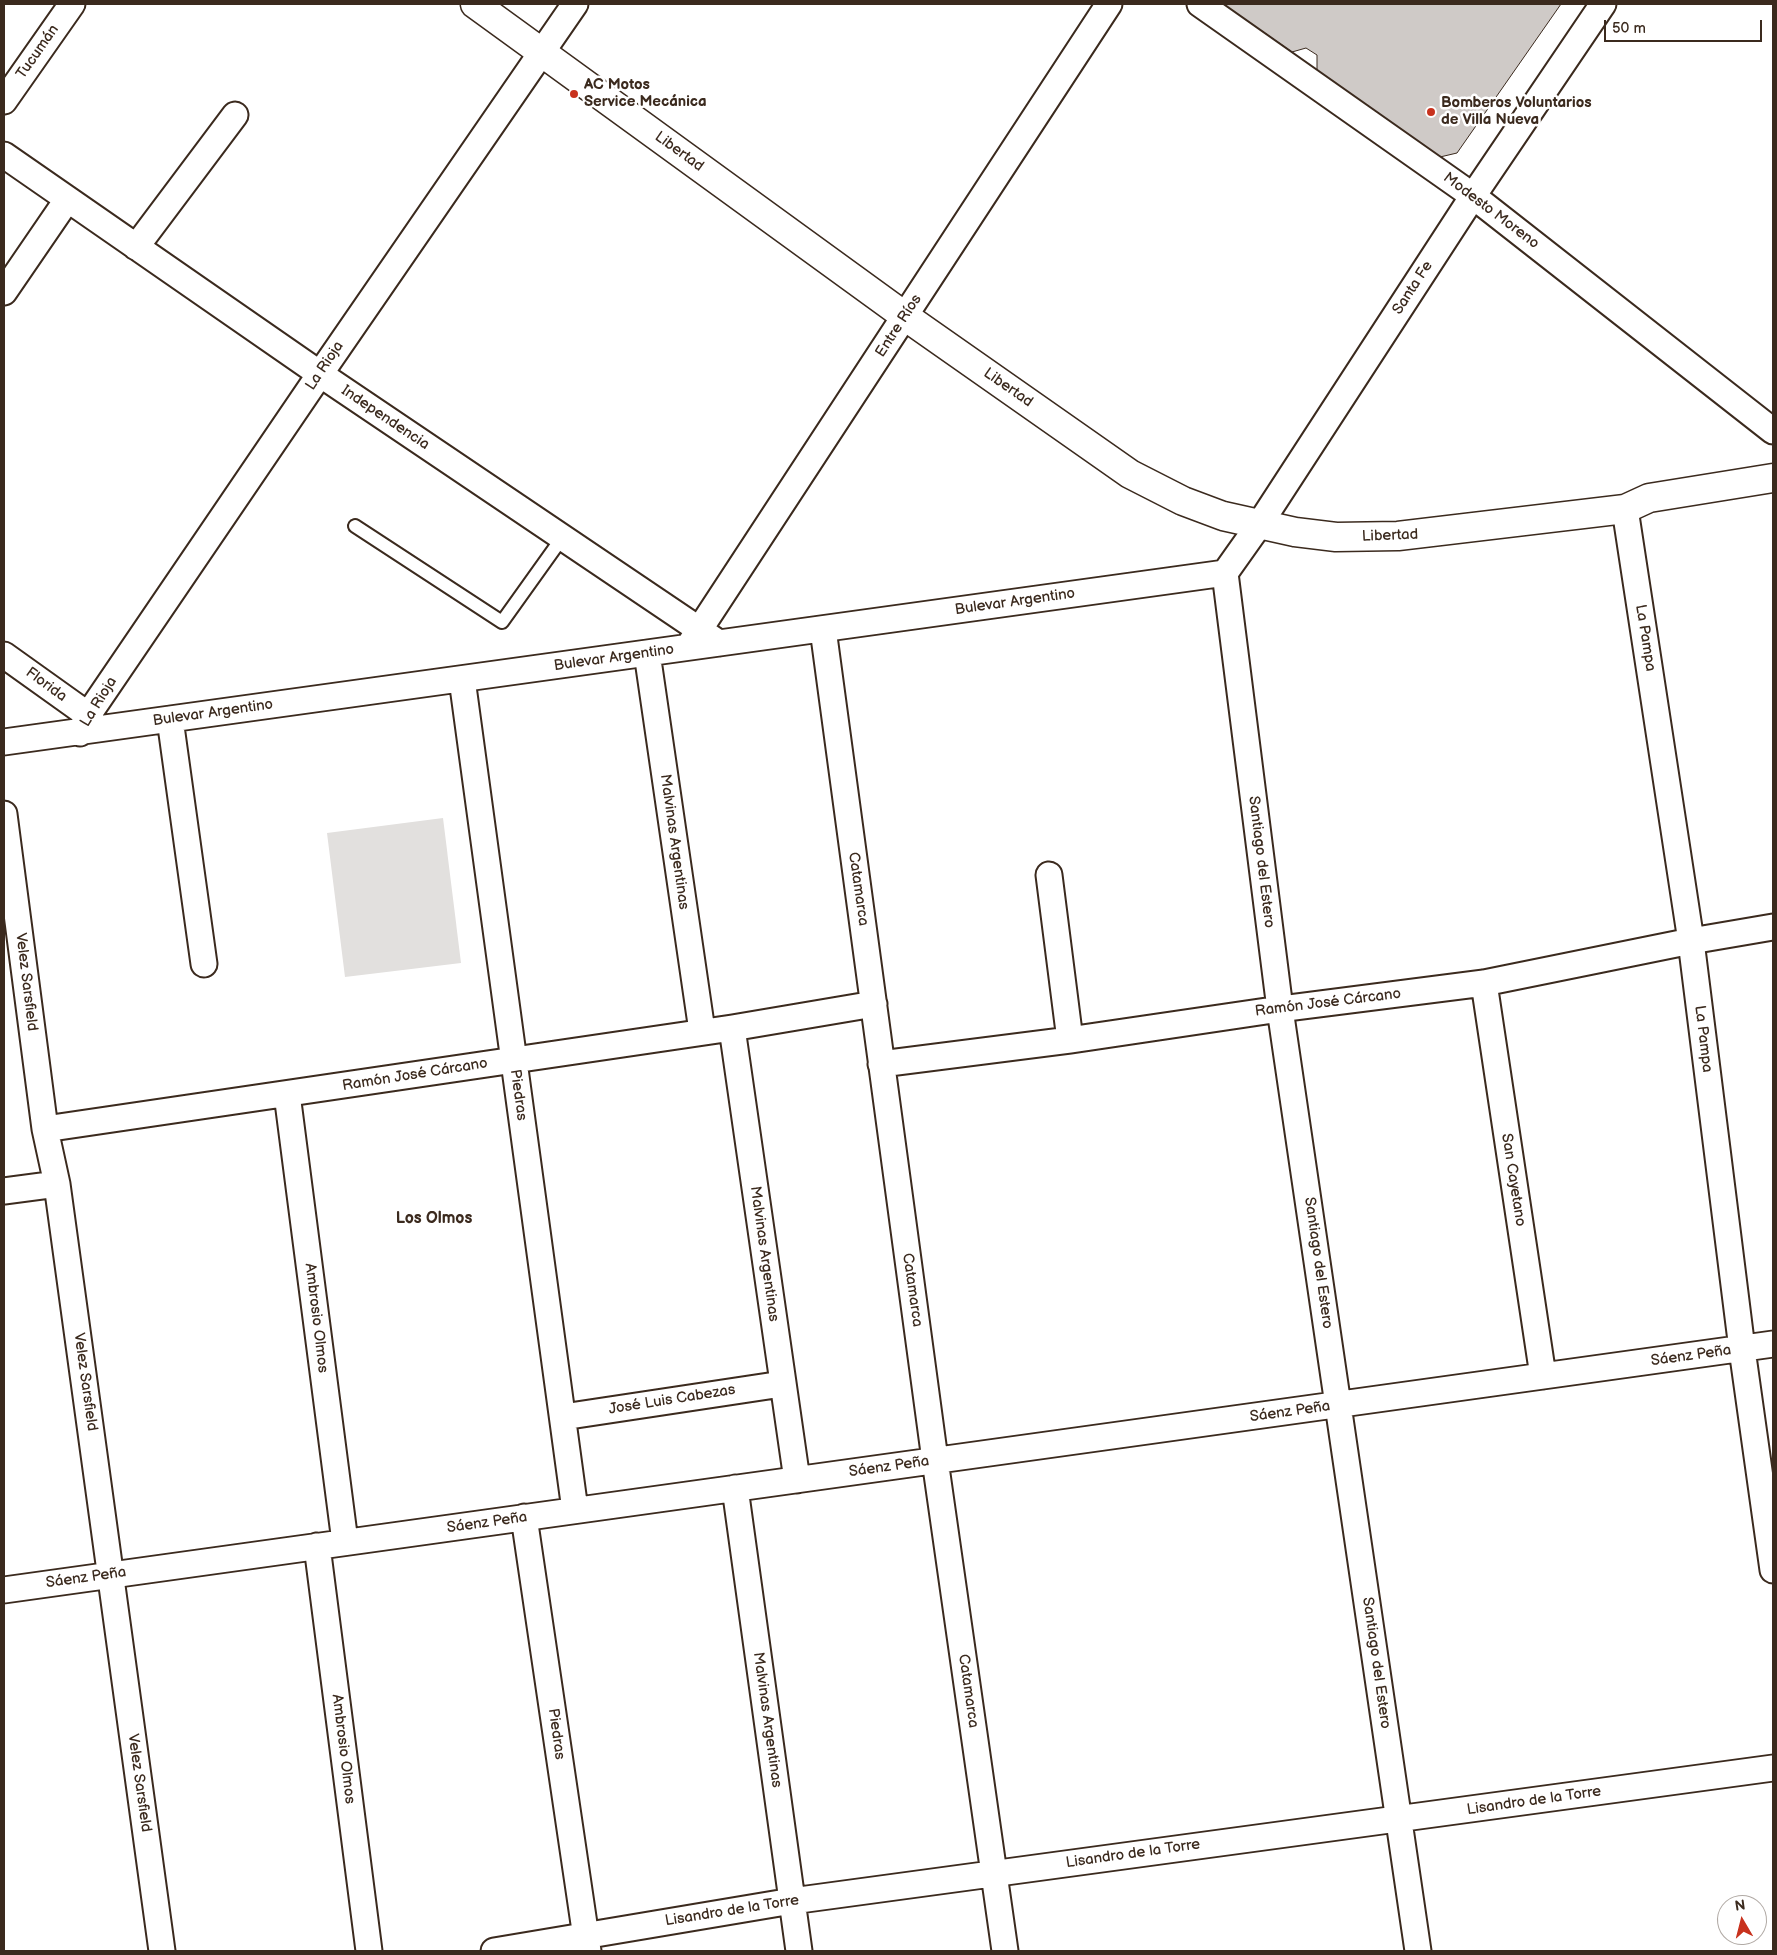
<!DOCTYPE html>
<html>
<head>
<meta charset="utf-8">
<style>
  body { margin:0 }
  #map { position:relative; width:1777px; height:1955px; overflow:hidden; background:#fff; font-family:"Balsamiq Sans",sans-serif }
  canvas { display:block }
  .frame { position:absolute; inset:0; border:5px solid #3b2a1e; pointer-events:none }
  .north { position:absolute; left:1717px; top:1895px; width:50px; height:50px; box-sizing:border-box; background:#fff; border:1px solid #b1aaa5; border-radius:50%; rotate:352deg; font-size:14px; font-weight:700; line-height:20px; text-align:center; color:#3b2a1e }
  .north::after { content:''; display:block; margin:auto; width:18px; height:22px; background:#c8321e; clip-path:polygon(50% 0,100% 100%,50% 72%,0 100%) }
  .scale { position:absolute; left:1604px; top:20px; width:158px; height:22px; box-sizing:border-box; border:2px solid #3b2a1e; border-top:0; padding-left:6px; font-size:15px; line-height:18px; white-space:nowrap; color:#3b2a1e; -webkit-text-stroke:4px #fff; paint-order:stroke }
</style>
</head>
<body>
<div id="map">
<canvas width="1777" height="1955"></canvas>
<div class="frame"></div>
<div class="north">N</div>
<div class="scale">50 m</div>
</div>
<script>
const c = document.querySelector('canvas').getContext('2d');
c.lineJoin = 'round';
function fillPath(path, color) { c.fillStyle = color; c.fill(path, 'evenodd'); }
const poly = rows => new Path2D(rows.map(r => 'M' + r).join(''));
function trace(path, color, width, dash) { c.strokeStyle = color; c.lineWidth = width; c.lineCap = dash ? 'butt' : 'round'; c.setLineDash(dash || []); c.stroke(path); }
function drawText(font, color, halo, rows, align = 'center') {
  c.font = font + ' "Balsamiq Sans",sans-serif'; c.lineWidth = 5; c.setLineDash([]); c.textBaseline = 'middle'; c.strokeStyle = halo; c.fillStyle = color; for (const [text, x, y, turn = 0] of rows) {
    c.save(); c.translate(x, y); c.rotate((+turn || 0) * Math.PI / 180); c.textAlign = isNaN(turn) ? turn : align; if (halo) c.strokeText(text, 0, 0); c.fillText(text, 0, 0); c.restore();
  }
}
fillPath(poly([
  [443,818,461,963,345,977,327,833]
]), '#e2e0de');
const building = poly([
  [1223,4,1561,4,1457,153,1440,157,1317,70,1317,55,1306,48,1292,52,1223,4]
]);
fillPath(building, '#cfcac7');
trace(building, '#3b2a1e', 1);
const lane = poly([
  [355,526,502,622,562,538]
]);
const street = poly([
  [1200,4,1473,196,1773,431],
  [4,101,72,4],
  [4,155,320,374,719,643],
  [136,247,235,115],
  [4,292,67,200],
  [1625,509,1691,941,1742,1349,1773,1570],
  [1225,573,1280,1009,1418,1951],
  [1225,573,1259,525,1473,196,1603,4],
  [823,629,935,1460,1005,1951],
  [690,644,1109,4],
  [647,653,702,1031],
  [4,655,88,715],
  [462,679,575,1510],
  [170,719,204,964],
  [80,733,88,715,320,374,575,4],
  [4,742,1225,573],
  [4,814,45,1129,57,1184,162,1951],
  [1049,875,1070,1040],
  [1484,983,1543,1376],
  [732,1028,797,1480],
  [881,1064,1070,1040,1280,1009,1484,983,1691,941,1773,927],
  [287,1094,345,1542],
  [45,1129,732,1028,874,1004],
  [4,1191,57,1184],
  [563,1417,782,1384],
  [735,1488,799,1951],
  [524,1517,588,1951],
  [317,1546,369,1951],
  [4,1590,1773,1344],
  [494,1951,792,1901,1773,1768]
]);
const secondary = poly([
  [475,4,906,317,1130,474,1183,501,1223,516,1295,532,1336,537,1398,536,1625,509,1649,498,1773,478]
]);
trace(lane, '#3b2a1e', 16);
trace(street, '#3b2a1e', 29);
trace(secondary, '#3b2a1e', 31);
trace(lane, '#fff', 12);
trace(street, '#fff', 25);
trace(secondary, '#fff', 28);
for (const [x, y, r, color] of [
  [574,94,5,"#c8321e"],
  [1431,112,5,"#c8321e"]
]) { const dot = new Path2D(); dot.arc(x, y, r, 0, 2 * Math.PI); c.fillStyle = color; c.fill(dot); trace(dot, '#fff', 2); }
drawText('15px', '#3b2a1e', '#fff', [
  ["Tucumán",38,52,-55],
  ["Libertad",679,152,36],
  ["Modesto Moreno",1491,211,37],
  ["Santa Fe",1413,288,-57],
  ["Entre Ríos",899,326,-57],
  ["La Rioja",325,366,-56],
  ["Libertad",1008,388,35],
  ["Independencia",385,418,34],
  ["Libertad",1390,536,-2],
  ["Bulevar Argentino",1015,602,-8],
  ["La Pampa",1645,638,81],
  ["Bulevar Argentino",614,658,-8],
  ["Florida",46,685,36],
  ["La Rioja",99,702,-58],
  ["Bulevar Argentino",213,713,-8],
  ["Malvinas Argentinas",674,842,82],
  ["Santiago del Estero",1261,862,83],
  ["Catamarca",858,889,82],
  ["Velez Sarsfield",26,982,83],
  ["Ramón José Cárcano",1328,1003,-7],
  ["La Pampa",1703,1039,83],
  ["Ramón José Cárcano",415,1075,-9],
  ["Piedras",518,1095,82],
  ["San Cayetano",1513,1180,81],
  ["Malvinas Argentinas",764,1254,82],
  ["Santiago del Estero",1318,1263,82],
  ["Catamarca",912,1290,82],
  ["Ambrosio Olmos",316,1318,83],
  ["Sáenz Peña",1691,1356,-8],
  ["Velez Sarsfield",85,1382,82],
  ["José Luis Cabezas",672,1400,-9],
  ["Sáenz Peña",1290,1412,-8],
  ["Sáenz Peña",889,1467,-8],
  ["Sáenz Peña",487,1523,-8],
  ["Sáenz Peña",86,1578,-8],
  ["Santiago del Estero",1376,1663,82],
  ["Catamarca",968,1691,82],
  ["Malvinas Argentinas",767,1720,82],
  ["Piedras",556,1734,82],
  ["Ambrosio Olmos",343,1749,83],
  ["Velez Sarsfield",139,1783,82],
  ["Lisandro de la Torre",1534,1801,-8],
  ["Lisandro de la Torre",1133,1854,-8],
  ["Lisandro de la Torre",732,1911,-9]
]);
drawText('bold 15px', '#3b2a1e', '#fff', [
  ["AC Motos",584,85],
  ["Service Mecánica",584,102],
  ["Bomberos Voluntarios",1441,103],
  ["de Villa Nueva",1441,120]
], 'left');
drawText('bold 16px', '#3b2a1e', '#fff', [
  ["Los Olmos",434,1219]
]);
</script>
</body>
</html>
